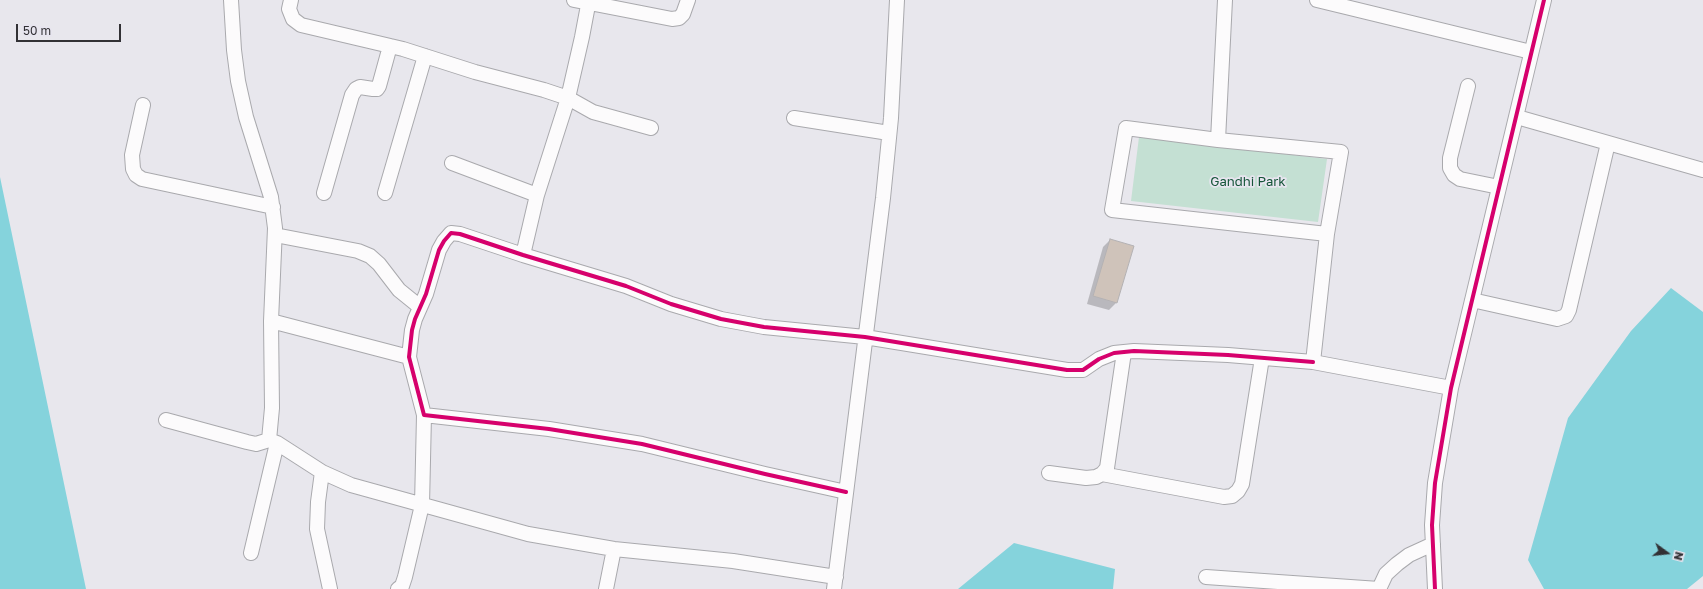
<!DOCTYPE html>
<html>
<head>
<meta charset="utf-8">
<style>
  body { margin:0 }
  #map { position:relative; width:1703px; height:589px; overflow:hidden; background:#e8e7ed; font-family:"Golos Text",sans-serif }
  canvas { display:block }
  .north { position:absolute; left:1647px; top:533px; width:40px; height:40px; -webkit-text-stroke:3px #e7e5ef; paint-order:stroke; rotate:105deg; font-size:11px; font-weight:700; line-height:16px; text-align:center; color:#323135 }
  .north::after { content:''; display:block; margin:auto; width:14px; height:18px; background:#323135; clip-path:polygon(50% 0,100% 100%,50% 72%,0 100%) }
  .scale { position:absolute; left:16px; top:24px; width:105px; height:18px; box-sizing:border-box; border:2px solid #323135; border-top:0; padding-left:5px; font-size:12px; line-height:14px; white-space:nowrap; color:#323135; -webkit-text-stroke:3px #e7e5ef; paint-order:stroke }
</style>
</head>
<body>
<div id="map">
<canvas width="1703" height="589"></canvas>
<div class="north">N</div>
<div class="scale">50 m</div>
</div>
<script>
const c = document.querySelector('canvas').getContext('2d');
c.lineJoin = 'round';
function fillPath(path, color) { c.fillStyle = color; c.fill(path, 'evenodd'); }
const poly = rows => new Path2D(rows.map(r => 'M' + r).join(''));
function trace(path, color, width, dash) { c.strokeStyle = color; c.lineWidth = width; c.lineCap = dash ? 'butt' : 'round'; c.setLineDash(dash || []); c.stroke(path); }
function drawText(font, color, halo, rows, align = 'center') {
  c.font = font + ' "Golos Text",sans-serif'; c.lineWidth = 3.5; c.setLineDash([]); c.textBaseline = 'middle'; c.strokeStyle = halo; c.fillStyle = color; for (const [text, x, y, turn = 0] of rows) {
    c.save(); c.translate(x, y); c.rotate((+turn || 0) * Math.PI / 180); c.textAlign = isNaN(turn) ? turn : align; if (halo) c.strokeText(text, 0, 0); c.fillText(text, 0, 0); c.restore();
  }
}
fillPath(poly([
  [1139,137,1327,159,1318,222,1131,201]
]), '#c4e0d3');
fillPath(poly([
  [0,177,86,589,0,589],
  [1671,288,1703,312,1703,576,1687,589,1544,589,1528,560,1568,418,1631,331],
  [1014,543,1115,569,1113,589,958,589]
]), '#85d3dc');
fillPath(poly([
  [1110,240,1116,303,1109,310,1087,304,1103,247]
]), '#0003');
const building = poly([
  [1110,239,1134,246,1117,303,1093,296,1110,239]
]);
fillPath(building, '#cfc3ba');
trace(building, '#b3b1b3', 1);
const minor = poly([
  [231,0,234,50,238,81,246,117,271,197,275,228,271,321,272,408,269,440,277,443,322,472,351,485,528,534,614,549,733,561,836,577],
  [291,0,289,9,293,19,301,25,403,49,475,72,544,90,568,98,593,112,604,115,651,128],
  [574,0,672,19,679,18,683,14,688,0],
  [1317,0,1531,52],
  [1468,86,1450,158,1450,168,1454,175,1460,179,1499,187],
  [143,105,132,155,133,169,136,175,142,179,273,207],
  [1517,117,1703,170],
  [794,118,889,133],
  [1126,128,1218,140,1341,152,1327,234,1112,210,1126,128],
  [1218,140,1225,0],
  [452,163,537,195],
  [324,193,352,95,356,89,360,87,373,89,377,89,379,86,390,46],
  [385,193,425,56],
  [1327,234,1313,362,1451,388],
  [275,235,358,251,370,256,379,264,399,290,420,307],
  [523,255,537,195,568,98,582,37,589,0],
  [1472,300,1557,319,1566,316,1569,310,1608,143],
  [271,321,409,357],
  [166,420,247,442,256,444,269,440],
  [322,472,318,502,317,529,330,589],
  [1049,473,1086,478,1096,477,1102,474,1107,468,1124,352],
  [1102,474,1224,497,1232,496,1238,491,1242,484,1262,358],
  [846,492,765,474,642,444,549,429,424,415,409,357,412,330,415,319,426,294,439,250,444,241,451,233,460,234,523,255,626,286,671,304,721,319,764,327,865,337,1067,370,1083,370,1099,359,1114,353,1134,351,1228,355,1313,362],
  [251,553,277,443],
  [1206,577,1379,589],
  [398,589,402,586,405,577,422,505,424,415],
  [606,589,614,549],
  [834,589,883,198,891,118,897,0],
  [1379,589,1386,574,1397,564,1409,555,1433,544],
  [1435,589,1432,525,1435,483,1451,388,1544,0]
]);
trace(minor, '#a9a9ad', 16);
trace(minor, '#fcfbfc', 14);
trace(poly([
  [846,492,765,474,642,444,549,429,424,415,409,357,412,330,415,319,426,294,439,250,444,241,451,233,460,234,523,255,626,286,671,304,721,319,764,327,865,337,1067,370,1083,370,1099,359,1114,353,1134,351,1228,355,1313,362],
  [1435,589,1432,525,1435,483,1451,388,1544,0]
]), '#d6006c', 4);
drawText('13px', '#155539', '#e7e5ef', [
  ["Gandhi Park",1248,182]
]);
</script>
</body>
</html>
